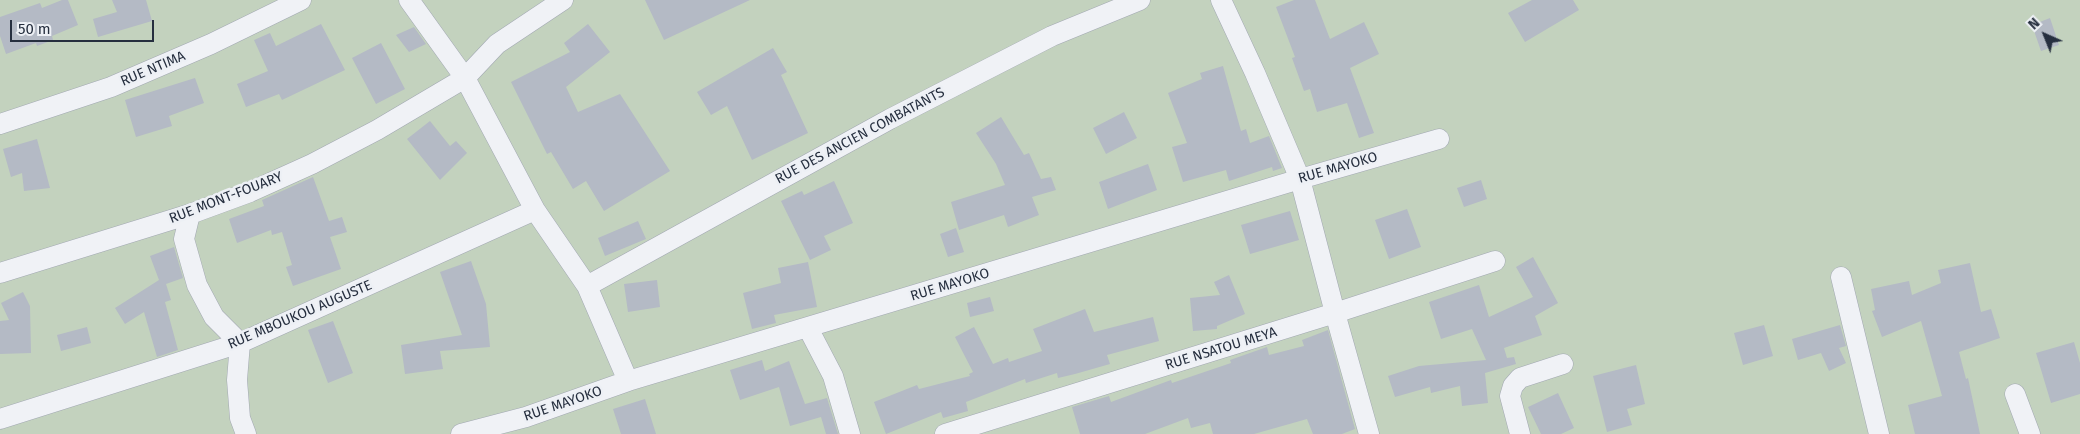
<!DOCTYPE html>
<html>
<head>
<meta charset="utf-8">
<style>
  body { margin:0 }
  #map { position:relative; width:2080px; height:434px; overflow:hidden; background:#dde1e8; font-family:"Fira Sans",sans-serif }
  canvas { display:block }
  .north { position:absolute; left:2020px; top:10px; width:50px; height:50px; -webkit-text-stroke:4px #edf0f5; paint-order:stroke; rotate:316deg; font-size:14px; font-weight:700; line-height:20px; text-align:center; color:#262f3f }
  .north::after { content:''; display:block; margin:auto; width:18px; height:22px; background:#262f3f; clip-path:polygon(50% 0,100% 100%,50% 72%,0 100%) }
  .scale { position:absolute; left:10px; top:20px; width:144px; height:22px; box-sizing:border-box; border:2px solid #262f3f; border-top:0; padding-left:6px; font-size:15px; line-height:18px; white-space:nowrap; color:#262f3f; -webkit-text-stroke:4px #edf0f5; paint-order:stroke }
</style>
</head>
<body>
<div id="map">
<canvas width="2080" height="434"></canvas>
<div class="north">N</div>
<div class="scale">50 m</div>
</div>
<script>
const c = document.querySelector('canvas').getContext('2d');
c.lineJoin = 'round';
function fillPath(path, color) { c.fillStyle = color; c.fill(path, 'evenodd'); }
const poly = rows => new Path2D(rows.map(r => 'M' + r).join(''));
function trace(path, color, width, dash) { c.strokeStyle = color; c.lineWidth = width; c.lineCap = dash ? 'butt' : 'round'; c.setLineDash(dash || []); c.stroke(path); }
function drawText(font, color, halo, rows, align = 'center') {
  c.font = font + ' "Fira Sans",sans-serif'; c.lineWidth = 5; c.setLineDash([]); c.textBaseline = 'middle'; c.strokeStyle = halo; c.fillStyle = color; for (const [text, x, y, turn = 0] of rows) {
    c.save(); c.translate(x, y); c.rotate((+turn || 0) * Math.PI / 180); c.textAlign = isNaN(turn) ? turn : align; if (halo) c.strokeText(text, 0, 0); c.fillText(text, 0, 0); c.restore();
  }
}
fillPath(poly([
  [0,0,2080,0,2080,434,0,434]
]), '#c3d2be');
fillPath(poly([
  [62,0,68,0,78,25,52,36,53,40,37,46,36,43,6,54,0,36,0,17,40,3,42,8],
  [112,0,146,0,152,21,98,37,93,19,117,12],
  [645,0,750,0,664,40],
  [1294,0,1315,0,1330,39,1364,22,1379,54,1350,68,1374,133,1359,138,1347,103,1317,112,1310,89,1304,91,1292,58,1295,57,1276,7],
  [1532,0,1573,0,1579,10,1525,42,1508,13],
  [2050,18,2059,45,2041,51,2032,25],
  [321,24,345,70,282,100,279,94,246,107,237,84,268,71,254,40,270,33,276,46],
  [588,24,610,52,566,87,578,112,620,94,670,171,604,211,586,181,573,189,551,152,547,154,511,82,570,52,564,43],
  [414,27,426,44,409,52,396,35],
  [381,43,405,89,376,104,352,58],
  [773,48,787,72,781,75,808,133,752,160,727,106,711,115,697,92],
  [1223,66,1241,131,1246,129,1250,143,1269,136,1282,168,1273,171,1272,167,1229,181,1226,170,1183,182,1172,147,1187,143,1168,93,1202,79,1200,73],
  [195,78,204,103,169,116,172,126,136,137,125,100],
  [1124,112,1137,138,1106,154,1093,128],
  [1001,117,1024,155,1029,153,1041,179,1051,177,1056,190,1032,197,1039,215,1008,227,1004,215,959,230,951,202,1005,185,996,164,976,133],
  [430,121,450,146,456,141,467,153,440,180,407,139],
  [37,139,50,188,24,191,22,173,11,177,3,149],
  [1148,164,1157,190,1108,209,1099,182],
  [313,177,329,221,342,217,347,232,330,237,341,269,293,286,286,267,292,265,282,232,272,235,271,230,237,243,229,219,264,206,262,200],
  [1481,180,1487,199,1464,207,1457,188],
  [834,181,853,223,824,236,831,250,810,260,781,201,802,191,804,195],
  [1407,209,1421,247,1389,259,1375,220],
  [1290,211,1299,240,1250,254,1241,225],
  [638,221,646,239,605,256,598,238],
  [956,228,964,252,948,257,940,234],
  [174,247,183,278,166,284,171,300,165,302,178,350,157,357,144,312,125,324,115,308,159,280,150,256],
  [1533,257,1558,303,1535,316,1542,335,1504,348,1507,358,1514,357,1516,364,1485,373,1488,403,1462,406,1460,386,1431,393,1430,387,1395,397,1388,376,1419,366,1486,360,1472,329,1441,339,1429,302,1479,285,1489,317,1533,297,1516,267],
  [471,261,486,304,490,347,440,351,443,369,405,374,401,345,462,335,440,272],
  [808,262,817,307,774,315,776,323,752,329,743,293,781,283,778,268],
  [1970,263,1981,312,1991,309,2000,338,1959,352,1966,379,1968,378,1980,434,1915,434,1908,405,1942,396,1921,321,1882,337,1872,311,1875,310,1871,289,1909,281,1912,295,1941,283,1938,270],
  [1229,275,1245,314,1217,326,1217,329,1193,331,1190,298,1220,295,1214,282],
  [657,280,660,307,628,312,624,284],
  [23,292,30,306,31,353,0,354,0,321,9,320,1,303],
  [990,297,994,311,970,317,967,303],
  [1085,309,1094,332,1153,317,1159,341,1107,355,1110,364,1075,374,1058,378,1057,373,1026,383,1025,379,966,402,968,411,943,418,941,412,886,434,874,402,917,385,919,389,970,376,969,374,973,372,955,337,974,327,993,364,1008,358,1009,362,1042,351,1033,329],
  [333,321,353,373,328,383,308,330],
  [1764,325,1773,356,1743,365,1734,333],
  [1840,325,1846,346,1839,348,1846,363,1829,371,1821,353,1798,360,1792,339],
  [87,327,91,343,61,351,57,335],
  [1328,330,1355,429,1342,434,1313,434,1307,419,1254,434,1213,434,1210,423,1191,428,1188,418,1145,434,1080,434,1072,407,1109,396,1111,402,1171,380,1172,383,1231,363,1230,360,1267,347,1269,355,1304,346,1302,340],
  [2074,342,2080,363,2080,394,2051,403,2036,353],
  [762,360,765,371,789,361,805,404,827,398,838,434,826,434,821,417,790,426,779,387,740,400,730,370],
  [1636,365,1645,404,1627,409,1632,425,1607,432,1593,376],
  [1558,393,1574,428,1561,434,1541,434,1528,407],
  [645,399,656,434,621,434,613,409]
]), '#b4bac5');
const street = poly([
  [409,0,465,78,535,210,587,286,628,381],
  [1221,0,1255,73,1300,179,1335,313,1369,434],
  [0,124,111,87,211,44,301,0],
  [190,214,184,239,197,285,214,317,240,343,237,380,240,418,246,434],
  [0,273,190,214,250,192,312,164,377,130,465,78,497,44,563,0],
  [1841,277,1879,434],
  [587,286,890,119,1052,36,1140,0],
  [808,328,833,376,850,434],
  [2015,394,2030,434],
  [0,419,240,343,535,210],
  [461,434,526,417,628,381,1300,179,1439,139],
  [945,434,1335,313,1495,261],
  [1520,434,1510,396,1513,386,1520,378,1563,364]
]);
trace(street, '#a2a8b2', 21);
trace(street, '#f0f2f6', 20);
drawText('14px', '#262f3f', '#edf0f5', [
  ["RUE NTIMA",153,69,-23],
  ["RUE DES ANCIEN COMBATANTS",860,136,-28],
  ["RUE MAYOKO",1338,168,-16],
  ["RUE MONT-FOUARY",226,198,-21],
  ["RUE MAYOKO",950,285,-17],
  ["RUE MBOUKOU AUGUSTE",300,315,-23],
  ["RUE NSATOU MEYA",1221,349,-17],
  ["RUE MAYOKO",563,404,-19]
]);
</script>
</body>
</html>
